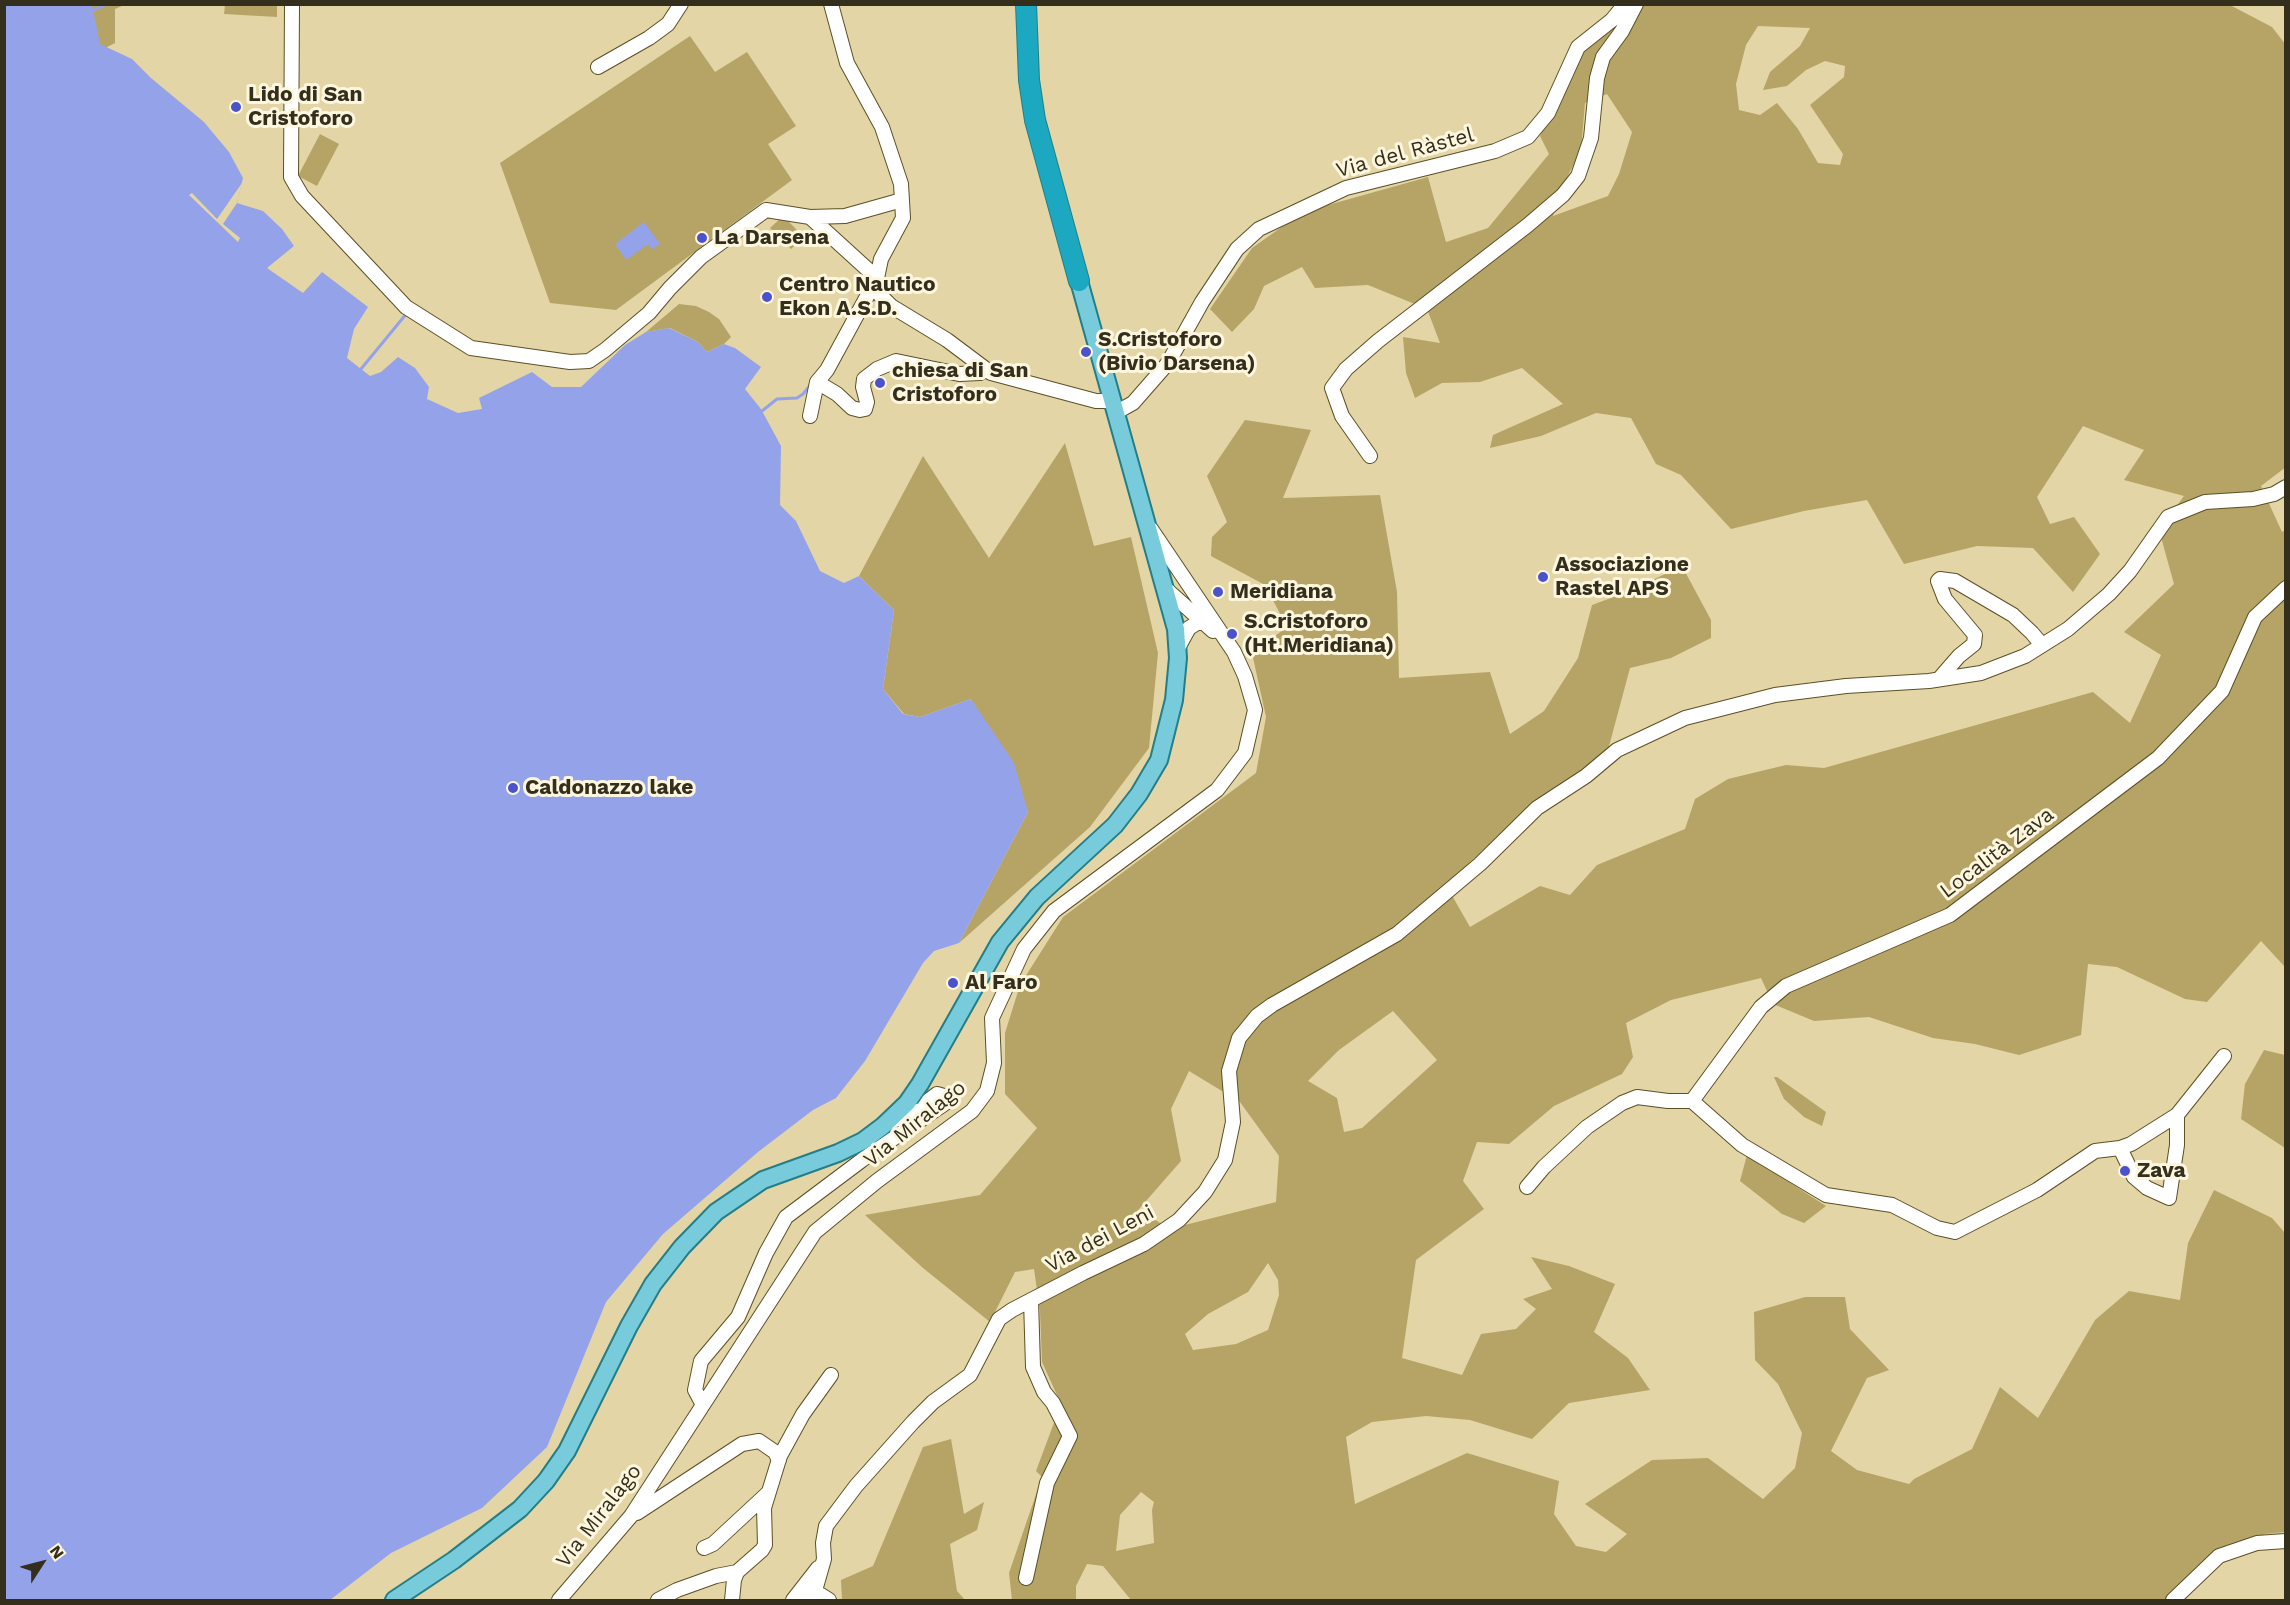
<!DOCTYPE html>
<html>
<head>
<meta charset="utf-8">
<style>
  body { margin:0 }
  #map { position:relative; width:2290px; height:1605px; overflow:hidden; background:#e3d5a5; font-family:"Work Sans",sans-serif }
  canvas { display:block }
  .frame { position:absolute; inset:0; border:6px solid #342f1c; pointer-events:none }
  .north { position:absolute; left:12px; top:1533px; width:60px; height:60px; -webkit-text-stroke:4px #fdf6de; paint-order:stroke; rotate:54deg; font-size:16px; font-weight:700; line-height:24px; text-align:center; color:#342f1c }
  .north::after { content:''; display:block; margin:auto; width:21px; height:27px; background:#342f1c; clip-path:polygon(50% 0,100% 100%,50% 72%,0 100%) }
</style>
</head>
<body>
<div id="map">
<canvas width="2290" height="1605"></canvas>
<div class="frame"></div>
<div class="north">N</div>
</div>
<script>
const c = document.querySelector('canvas').getContext('2d');
c.lineJoin = 'round';
function fillPath(path, color) { c.fillStyle = color; c.fill(path, 'evenodd'); }
const poly = rows => new Path2D(rows.map(r => 'M' + r).join(''));
function trace(path, color, width, dash) { c.strokeStyle = color; c.lineWidth = width; c.lineCap = dash ? 'butt' : 'round'; c.setLineDash(dash || []); c.stroke(path); }
function drawText(font, color, halo, rows, align = 'center') {
  c.font = font + ' "Work Sans",sans-serif'; c.lineWidth = 6; c.setLineDash([]); c.textBaseline = 'middle'; c.strokeStyle = halo; c.fillStyle = color; for (const [text, x, y, turn = 0] of rows) {
    c.save(); c.translate(x, y); c.rotate((+turn || 0) * Math.PI / 180); c.textAlign = isNaN(turn) ? turn : align; if (halo) c.strokeText(text, 0, 0); c.fillText(text, 0, 0); c.restore();
  }
}
fillPath(poly([
  [2228,4,2272,27,2286,45,2286,467,2261,486,2282,532,2285,530,2285,967,2261,941,2207,1002,2185,999,2117,967,2088,964,2081,1035,2019,1055,1975,1044,1933,1038,1869,1017,1814,1021,1773,1004,1761,978,1671,1000,1626,1023,1633,1057,1622,1074,1554,1106,1509,1144,1477,1142,1463,1181,1484,1209,1416,1260,1402,1358,1462,1375,1481,1334,1516,1329,1536,1309,1523,1299,1552,1289,1531,1257,1569,1266,1615,1284,1594,1332,1628,1358,1650,1390,1569,1403,1532,1439,1470,1420,1426,1416,1372,1422,1346,1437,1355,1504,1467,1453,1559,1481,1554,1514,1576,1546,1606,1552,1627,1534,1585,1504,1652,1460,1708,1458,1763,1499,1795,1468,1802,1433,1778,1384,1755,1360,1754,1312,1805,1297,1845,1297,1850,1329,1889,1370,1867,1378,1831,1451,1857,1470,1909,1484,1914,1479,1972,1449,2000,1387,2038,1418,2095,1320,2129,1291,2180,1300,2188,1243,2214,1190,2272,1218,2285,1233,2285,1532,2265,1534,2203,1569,2170,1600,1131,1600,1103,1566,1087,1564,1076,1586,1076,1600,1012,1600,1009,1573,1042,1477,1036,1471,1061,1404,1042,1362,1040,1311,1034,1269,1015,1272,990,1322,923,1268,865,1215,980,1195,1037,1128,1005,1094,1005,1033,1020,985,1063,917,1256,773,1266,717,1252,653,1287,627,1265,585,1211,556,1212,537,1227,522,1207,476,1245,420,1311,430,1283,498,1380,495,1397,592,1399,678,1490,672,1510,734,1544,711,1578,658,1592,605,1627,592,1682,566,1711,620,1711,638,1671,658,1630,668,1608,750,1570,781,1527,808,1446,885,1470,927,1540,886,1570,895,1597,865,1685,829,1695,799,1728,779,1786,765,1824,768,2093,692,2130,723,2161,655,2124,632,2174,584,2159,530,2184,496,2124,480,2144,450,2083,426,2037,497,2050,524,2074,517,2100,554,2073,592,2033,548,1977,546,1904,564,1867,500,1804,511,1731,529,1681,475,1656,464,1631,418,1596,413,1541,436,1490,448,1493,435,1563,404,1522,368,1480,382,1442,383,1415,398,1406,373,1403,337,1440,343,1427,309,1368,285,1315,288,1302,267,1264,286,1254,309,1232,332,1210,309,1252,248,1303,212,1428,177,1446,242,1488,228,1549,154,1540,136,1584,44,1632,5],
  [1758,26,1810,28,1800,46,1770,72,1763,90,1787,86,1806,70,1825,61,1845,66,1844,77,1810,105,1843,154,1840,165,1818,163,1798,129,1777,103,1760,115,1739,110,1736,84,1746,45],
  [1607,94,1632,132,1619,174,1608,196,1553,216,1563,185,1581,150,1585,103],
  [1393,1011,1437,1060,1362,1128,1344,1132,1337,1098,1308,1081,1339,1050],
  [1189,1071,1240,1102,1279,1156,1276,1202,1169,1229,1139,1209,1181,1161,1171,1109],
  [1268,1263,1278,1280,1279,1295,1268,1330,1236,1344,1193,1350,1185,1334,1208,1314,1248,1292],
  [1141,1492,1154,1502,1152,1510,1154,1543,1116,1551,1120,1515],
  [4,5,124,5,115,9,115,43,105,48],
  [225,5,277,5,277,17,224,14],
  [690,36,715,72,747,52,796,126,768,144,792,180,616,310,550,303,500,163],
  [320,134,339,144,317,186,298,176],
  [783,216,804,237,791,249,770,228],
  [679,304,696,306,709,312,719,319,731,337,724,344,707,352,698,342,670,328,646,332],
  [1065,443,1094,546,1131,537,1158,653,1149,748,1090,827,959,943,1028,812,971,699,920,717,904,714,883,689,894,610,859,576,923,456,989,558],
  [2264,1050,2285,1055,2285,1148,2241,1119,2245,1084],
  [1774,1077,1777,1077,1826,1112,1822,1126,1804,1117,1784,1099],
  [1747,1155,1826,1206,1804,1223,1782,1214,1740,1181],
  [951,1439,964,1514,984,1502,977,1530,950,1544,957,1591,965,1600,842,1600,841,1580,873,1566,923,1447]
]), '#b6a466');
fillPath(poly([
  [5,5,92,5,100,44,132,59,151,78,204,122,229,152,243,178,237,203,263,211,282,229,294,246,267,268,303,293,322,272,368,307,354,329,347,358,370,376,381,372,398,357,415,368,429,387,427,399,458,413,482,409,479,398,532,372,552,387,581,387,625,345,646,332,669,328,698,342,707,352,724,344,735,348,761,367,745,389,761,409,781,446,780,505,796,521,820,571,844,583,859,576,894,610,883,689,903,714,920,717,971,699,1014,763,1028,812,959,943,934,951,923,963,865,1061,836,1098,813,1110,758,1152,663,1234,606,1302,547,1447,482,1508,391,1553,330,1600,5,1600],
  [644,222,660,244,652,249,648,244,626,260,615,244]
]), '#94a3e9');
fillPath(poly([
  [242,183,237,203,223,224,240,238,238,242,189,195,192,193,217,219]
]), '#e3d5a5');
trace(poly([
  [92,11,107,4],
  [361,369,407,313],
  [762,411,777,399,797,398,803,394,812,383]
]), '#94a3e9', 3);
const minor = poly([
  [292,4,291,177,302,196,406,307,471,348,570,362,589,361,605,350,649,313,670,288,701,257,766,210,810,217,845,216,902,200],
  [831,4,847,63,882,127,901,184,903,218,881,259,877,278,879,294,891,306,947,340,991,373,1096,401,1112,401],
  [598,67,649,38,668,24,681,4],
  [810,217,877,278],
  [817,382,837,394,852,408,860,410,865,409,867,402,863,387,864,379,877,369,896,361,959,374,980,373,986,370],
  [817,382,827,370,877,278],
  [1115,413,1133,403,1168,363,1202,302,1237,249,1259,229,1346,188,1495,151,1528,137,1548,113,1578,47,1612,20,1625,4],
  [810,416,817,382],
  [1370,456,1342,416,1332,388,1346,369,1378,341,1528,225,1563,195,1578,176,1591,138,1597,78,1603,57,1622,31,1636,4],
  [1166,589,1213,631],
  [1178,648,1189,628,1197,623,1205,623],
  [1939,679,1959,656,1974,644,1975,635,1945,599,1938,581,1940,579,1955,581,2013,615,2032,633,2042,645],
  [2177,1115,2131,1144,2120,1148,2095,1151,2037,1190,1955,1232,1937,1228,1892,1205,1826,1195,1742,1145,1692,1101,1761,1007,1786,986,1950,915,2158,758,2222,691,2255,617,2286,588],
  [2120,1148,2134,1177,2147,1188,2169,1198,2177,1145,2177,1115,2224,1056],
  [1527,1187,1544,1167,1587,1127,1622,1103,1637,1097,1668,1101,1692,1101],
  [703,1405,695,1390,701,1361,738,1317,766,1253,786,1217,862,1160,947,1102,944,1096,937,1094,929,1100,923,1109,890,1122],
  [637,1513,742,1444,759,1441,775,1452,779,1460],
  [704,1548,713,1544,768,1493],
  [1026,1578,1047,1483,1070,1436,1053,1403,1044,1392,1033,1367,1031,1300],
  [814,1594,824,1559,823,1543,826,1526,856,1486,913,1422,933,1402,970,1375,999,1319,1012,1310,1083,1273,1144,1244,1179,1220,1205,1192,1225,1160,1233,1122,1229,1071,1239,1038,1257,1016,1272,1005,1397,934,1480,864,1537,808,1586,776,1617,750,1685,718,1775,695,1846,686,1929,681,1981,673,2025,656,2068,629,2109,594,2130,571,2168,517,2205,502,2253,499,2274,494,2286,487],
  [807,1598,814,1594,821,1595,829,1600],
  [559,1600,631,1516,815,1232,877,1181,972,1111,987,1091,994,1063,992,1018,1024,949,1054,911,1217,790,1245,753,1255,710,1245,676,1234,652,1151,529],
  [658,1600,677,1590,716,1576,737,1572],
  [732,1600,734,1580,737,1572,762,1550,765,1545,764,1508,780,1456,803,1414,831,1375],
  [793,1600,818,1568],
  [2173,1600,2219,1556,2257,1543,2286,1541]
]);
const major = poly([
  [394,1600,454,1560,520,1509,546,1481,567,1451,629,1326,653,1284,682,1247,716,1212,763,1180,838,1153,863,1141,883,1126,907,1103,920,1084,1000,942,1037,897,1115,825,1139,794,1159,760,1174,700,1178,658,1176,629,1079,281]
]);
const highway = poly([
  [1026,4,1029,80,1035,120,1079,281]
]);
trace(minor, '#5c5024', 16);
trace(major, '#247e87', 20);
trace(highway, '#247e87', 22);
trace(minor, '#fff', 14);
trace(major, '#77cbda', 16);
trace(highway, '#1ca8c1', 20);
for (const [x, y, r, color] of [
  [236,107,6,"#4a53c9"],
  [702,238,6,"#4a53c9"],
  [767,297,6,"#4a53c9"],
  [1086,352,6,"#4a53c9"],
  [880,383,6,"#4a53c9"],
  [1543,577,6,"#4a53c9"],
  [1218,592,6,"#4a53c9"],
  [1232,634,6,"#4a53c9"],
  [513,788,6,"#4a53c9"],
  [953,983,6,"#4a53c9"],
  [2125,1171,6,"#4a53c9"]
]) { const dot = new Path2D(); dot.arc(x, y, r, 0, 2 * Math.PI); c.fillStyle = color; c.fill(dot); trace(dot, '#fdf6de', 2); }
drawText('bold 21px', '#342f1c', '#fdf6de', [
  ["Lido di San",248,95],
  ["Cristoforo",248,119],
  ["La Darsena",714,238],
  ["Centro Nautico",779,285],
  ["Ekon A.S.D.",779,309],
  ["S.Cristoforo",1098,340],
  ["(Bivio Darsena)",1098,364],
  ["chiesa di San",892,371],
  ["Cristoforo",892,395],
  ["Associazione",1555,565],
  ["Rastel APS",1555,589],
  ["Meridiana",1230,592],
  ["S.Cristoforo",1244,622],
  ["(Ht.Meridiana)",1244,646],
  ["Caldonazzo lake",525,788],
  ["Al Faro",965,983],
  ["Zava",2137,1171]
], 'left');
drawText('21px', '#342f1c', '#fdf6de', [
  ["Via del Ràstel",1405,153,-15],
  ["Località Zava",1997,853,-37],
  ["Via Miralago",915,1124,-39],
  ["Via dei Leni",1100,1239,-28],
  ["Via Miralago",599,1516,-52]
]);
</script>
</body>
</html>
